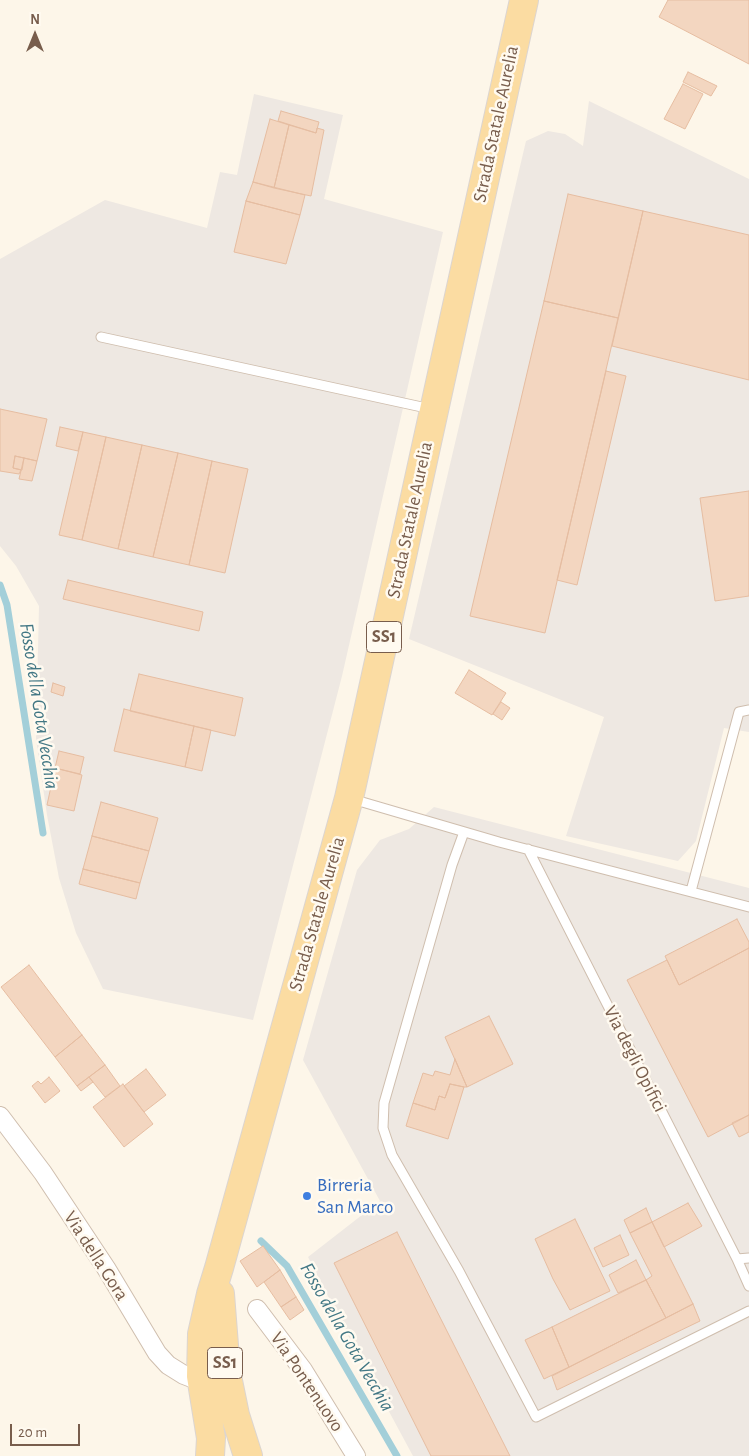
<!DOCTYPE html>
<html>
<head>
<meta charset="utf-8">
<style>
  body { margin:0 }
  #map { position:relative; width:749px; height:1456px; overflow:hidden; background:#fdf6e9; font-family:"Alegreya Sans",sans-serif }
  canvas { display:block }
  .north { position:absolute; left:10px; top:10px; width:50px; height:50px; -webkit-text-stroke:4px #fffaf0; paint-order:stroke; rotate:0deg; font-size:14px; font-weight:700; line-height:20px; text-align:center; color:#785d4c }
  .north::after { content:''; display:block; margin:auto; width:18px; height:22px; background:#785d4c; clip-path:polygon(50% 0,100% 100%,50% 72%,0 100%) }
  .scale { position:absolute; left:10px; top:1424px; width:70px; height:22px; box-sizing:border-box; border:2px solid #785d4c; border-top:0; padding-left:6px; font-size:15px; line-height:18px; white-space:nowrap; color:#785d4c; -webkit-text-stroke:4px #fffaf0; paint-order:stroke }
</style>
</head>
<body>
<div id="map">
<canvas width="749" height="1456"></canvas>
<div class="north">N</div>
<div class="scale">20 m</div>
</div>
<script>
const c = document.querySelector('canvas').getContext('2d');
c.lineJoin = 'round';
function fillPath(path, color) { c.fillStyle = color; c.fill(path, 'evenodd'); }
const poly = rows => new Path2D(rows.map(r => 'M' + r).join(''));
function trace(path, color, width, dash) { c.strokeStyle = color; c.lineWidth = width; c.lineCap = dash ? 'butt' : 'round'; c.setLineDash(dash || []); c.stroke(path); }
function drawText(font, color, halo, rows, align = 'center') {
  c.font = font + ' "Alegreya Sans",sans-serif'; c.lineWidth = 5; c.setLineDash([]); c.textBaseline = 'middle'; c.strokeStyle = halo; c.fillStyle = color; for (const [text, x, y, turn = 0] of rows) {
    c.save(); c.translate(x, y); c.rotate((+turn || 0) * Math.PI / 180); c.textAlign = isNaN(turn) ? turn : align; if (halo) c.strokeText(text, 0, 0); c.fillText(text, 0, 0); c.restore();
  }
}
fillPath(poly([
  [254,94,343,115,324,199,443,232,342,676,253,1020,103,989,76,933,59,878,47,815,36,739,39,606,16,566,0,546,0,259,105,200,207,228,220,172,237,175],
  [589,101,749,179,749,732,724,728,696,841,678,861,566,836,604,717,409,639,526,141,548,131,565,134,583,146],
  [434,807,749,888,749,1456,413,1456,352,1343,308,1257,380,1201,303,1060,357,870,380,840,409,829]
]), '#eee8e2');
trace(poly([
  [0,585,7,605,43,833],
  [261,1241,287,1266,397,1456]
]), '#a3cfd9', 7);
const building = poly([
  [668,0,749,0,749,64,659,17,668,0],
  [688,72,717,86,711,96,683,82,688,72],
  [683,84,703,94,685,129,664,119,683,84],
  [281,111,319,122,316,133,278,121,281,111],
  [270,119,289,125,274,188,253,182,270,119],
  [289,125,316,133,317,128,324,130,311,196,274,188,289,125],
  [253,182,305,195,300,215,246,201,253,182],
  [568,194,643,211,618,318,544,301,568,194],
  [246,201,300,215,286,264,234,252,246,201],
  [643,211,749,235,749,380,612,346,643,211],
  [544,301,618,318,545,633,470,616,544,301],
  [606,371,626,376,577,585,557,580,606,371],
  [0,409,47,419,37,461,15,456,13,468,21,470,19,474,0,471,0,409],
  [60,427,83,432,78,451,56,446,60,427],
  [83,432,106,437,82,540,59,535,83,432],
  [106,437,142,445,118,549,82,540,106,437],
  [142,445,178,453,153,557,118,549,142,445],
  [178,453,212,461,189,565,153,557,178,453],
  [15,456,24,458,22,470,13,468,15,456],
  [24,458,37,461,32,481,19,479,24,458],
  [212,461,248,469,225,573,189,565,212,461],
  [749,491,749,596,715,601,700,498,749,491],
  [68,580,203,612,199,631,63,599,68,580],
  [469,670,506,693,492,715,455,693,469,670],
  [139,674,243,698,235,736,130,711,139,674],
  [53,683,65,687,63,696,51,692,53,683],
  [501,702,510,708,502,720,493,714,501,702],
  [124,709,194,726,185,767,114,751,124,709],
  [194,726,211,730,202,771,185,767,194,726],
  [59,751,84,757,80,774,55,768,59,751],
  [55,768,82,775,74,811,47,805,55,768],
  [101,802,158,818,149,851,92,836,101,802],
  [92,836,149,851,140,883,83,869,92,836],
  [83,869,140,883,136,899,79,884,83,869],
  [737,919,749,942,749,948,679,985,665,956,737,919],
  [749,948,749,1115,708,1137,627,980,667,960,679,985,749,948],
  [29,965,82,1035,55,1057,1,987,29,965],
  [489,1016,513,1064,467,1087,445,1037,489,1016],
  [82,1035,105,1065,77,1086,55,1057,82,1035],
  [455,1059,467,1087,464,1087,450,1084,445,1098,439,1096,435,1110,413,1103,423,1073,433,1076,435,1071,450,1075,455,1059],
  [105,1065,120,1086,105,1097,89,1077,105,1065],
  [146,1069,166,1095,144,1112,124,1086,146,1069],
  [49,1077,60,1091,45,1103,32,1086,38,1081,41,1084,49,1077],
  [89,1077,93,1082,81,1091,77,1086,89,1077],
  [123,1084,153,1124,124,1147,93,1107,123,1084],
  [450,1084,464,1087,448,1139,406,1126,413,1103,435,1110,439,1096,445,1098,450,1084],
  [749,1115,749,1132,739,1137,732,1123,749,1115],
  [688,1203,702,1226,664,1247,652,1222,688,1203],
  [646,1208,652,1222,630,1233,624,1220,646,1208],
  [575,1219,610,1291,570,1310,553,1279,535,1239,575,1219],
  [652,1222,693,1304,666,1318,646,1280,652,1276,630,1233,652,1222],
  [397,1232,510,1456,431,1456,334,1263,397,1232],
  [620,1235,629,1255,603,1267,594,1248,620,1235],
  [263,1246,280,1270,257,1287,240,1261,263,1246],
  [636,1260,646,1280,618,1293,609,1275,636,1260],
  [280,1270,296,1297,281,1307,264,1282,280,1270],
  [646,1280,666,1318,569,1367,552,1327,646,1280],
  [296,1297,304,1310,290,1320,281,1307,296,1297],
  [693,1304,700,1321,557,1390,552,1376,693,1304],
  [552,1327,569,1367,544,1379,525,1340,552,1327]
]);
fillPath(building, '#f3d6c0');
trace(building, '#e6bda1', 1);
const service = poly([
  [101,337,431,409],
  [352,799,499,842,749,907],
  [464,832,452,865,384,1103,383,1128,392,1155,459,1271,536,1417,749,1311],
  [528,849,737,1259,749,1258],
  [691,891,739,712,749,710],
  [737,1259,749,1286]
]);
const minor = poly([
  [0,1116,43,1173,106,1268,157,1353,168,1365,184,1375,210,1385],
  [257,1309,303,1370,356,1456]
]);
const primary = poly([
  [220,1294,226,1371,235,1415,248,1456],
  [210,1456,211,1438,201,1376,202,1334,211,1294,219,1268,349,798,524,0]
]);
trace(service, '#cfbeae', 11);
trace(minor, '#cfbeae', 20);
trace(primary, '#dcd5d0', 30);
trace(service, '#fff', 9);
trace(minor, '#fff', 18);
trace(primary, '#fbdca2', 28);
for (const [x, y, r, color] of [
  [307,1196,5,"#3f7fe0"]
]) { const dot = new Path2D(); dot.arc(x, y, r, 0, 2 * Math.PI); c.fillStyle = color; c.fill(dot); trace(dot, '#fffaf0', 2); }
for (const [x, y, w] of [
  [384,637,35],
  [225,1363,35]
]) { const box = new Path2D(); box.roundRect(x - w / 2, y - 15.5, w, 31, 4); c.fillStyle = '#fffaf0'; c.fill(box); trace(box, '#785d4c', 1); }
drawText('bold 18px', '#785d4c', null, [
  ["SS1",384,637],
  ["SS1",225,1363]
]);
drawText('19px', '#785d4c', '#fffaf0', [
  ["Strada Statale Aurelia",496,124,-78],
  ["Strada Statale Aurelia",410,520,-78],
  ["Strada Statale Aurelia",317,914,-74],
  ["Via degli Opifici",635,1059,63],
  ["Via della Gora",96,1256,57],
  ["Via Pontenuovo",307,1382,56]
]);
drawText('19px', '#366cbe', '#fffaf0', [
  ["Birreria",317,1185],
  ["San Marco",317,1207]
], 'left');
drawText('italic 20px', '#427784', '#fffaf0', [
  ["Fosso della Gota Vecchia",39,706,81],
  ["Fosso della Gota Vecchia",347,1337,60]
]);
</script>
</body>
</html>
